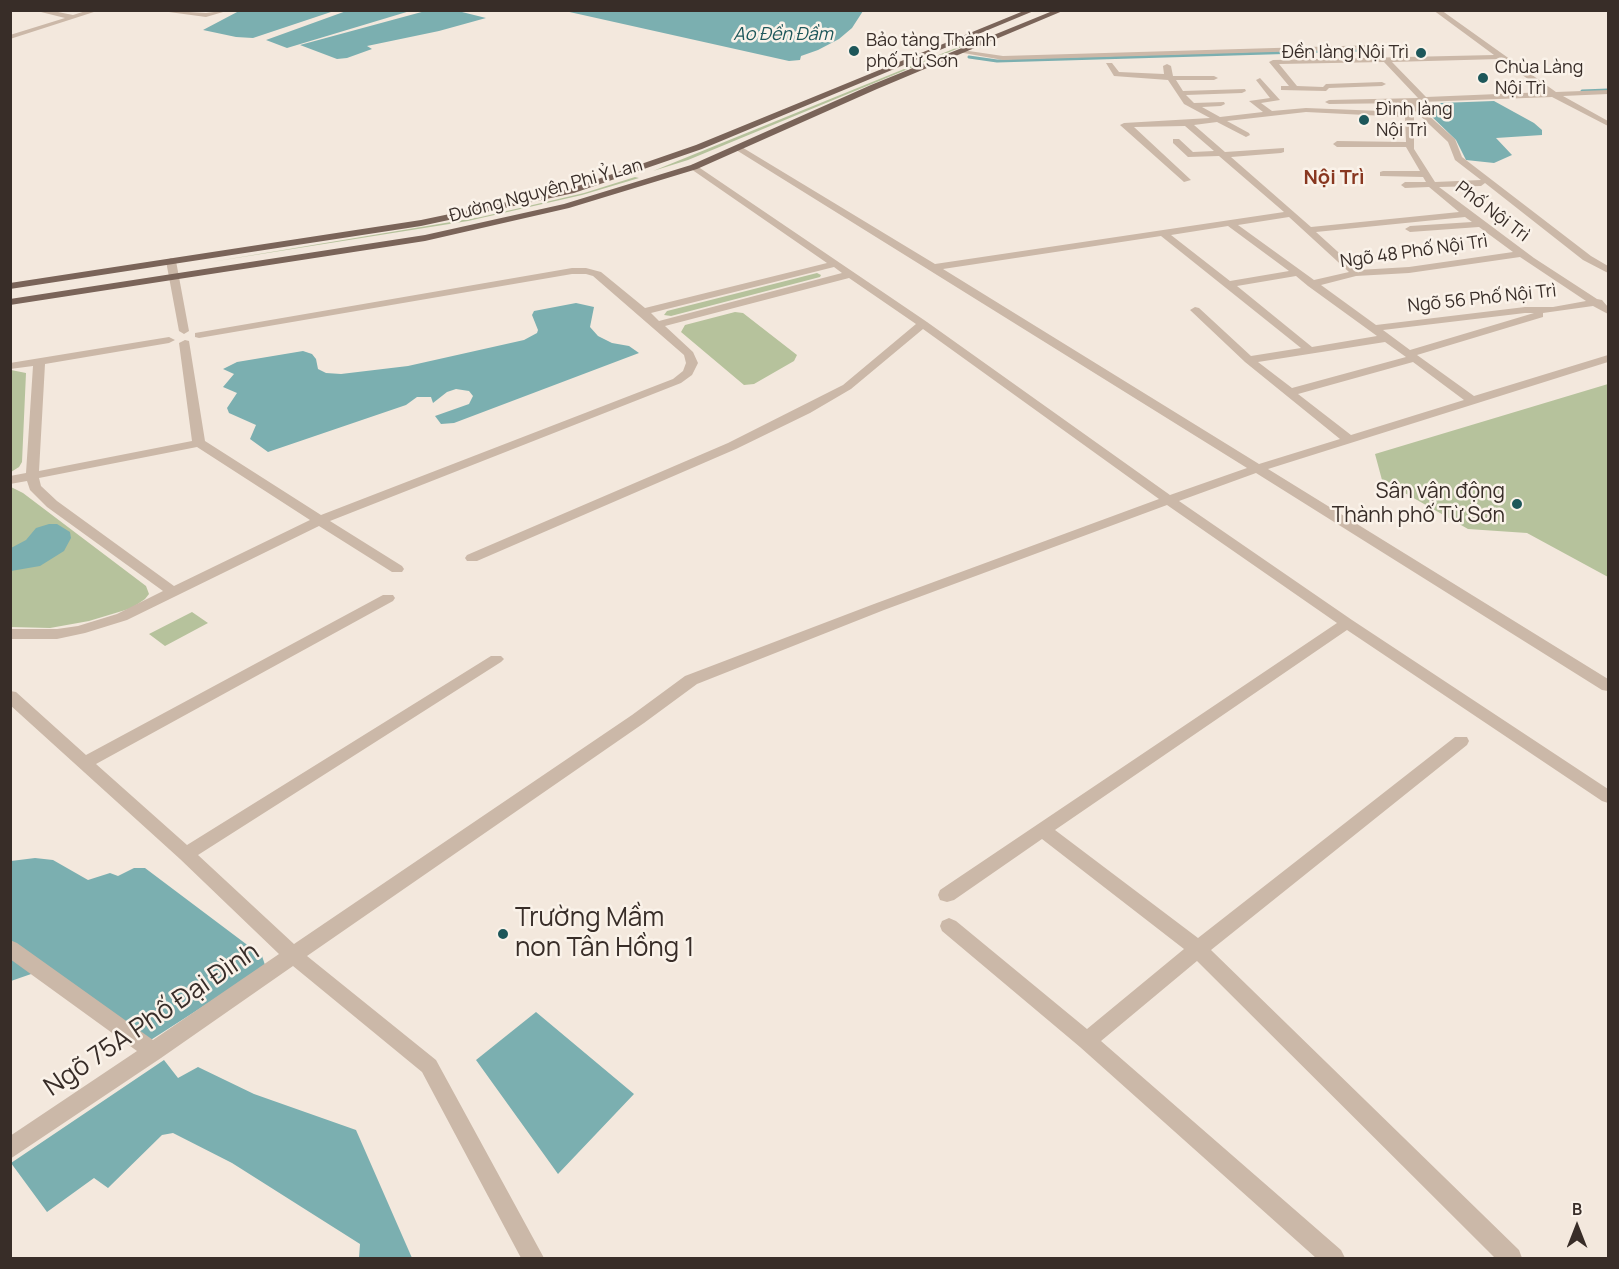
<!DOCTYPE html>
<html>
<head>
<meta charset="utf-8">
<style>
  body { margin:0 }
  #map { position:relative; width:1619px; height:1269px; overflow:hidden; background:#f3e8dd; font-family:Manrope,sans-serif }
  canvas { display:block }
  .frame { position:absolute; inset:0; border:12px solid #382d28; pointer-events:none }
  .north { position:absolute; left:1547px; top:1197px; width:60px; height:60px; -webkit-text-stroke:4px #faf2e9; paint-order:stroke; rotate:0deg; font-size:16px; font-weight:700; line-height:24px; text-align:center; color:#382d28 }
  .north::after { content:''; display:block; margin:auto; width:21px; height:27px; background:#382d28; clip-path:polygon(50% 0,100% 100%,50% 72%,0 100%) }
</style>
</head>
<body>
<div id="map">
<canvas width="1619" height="1269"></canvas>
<div class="frame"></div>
<div class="north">B</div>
</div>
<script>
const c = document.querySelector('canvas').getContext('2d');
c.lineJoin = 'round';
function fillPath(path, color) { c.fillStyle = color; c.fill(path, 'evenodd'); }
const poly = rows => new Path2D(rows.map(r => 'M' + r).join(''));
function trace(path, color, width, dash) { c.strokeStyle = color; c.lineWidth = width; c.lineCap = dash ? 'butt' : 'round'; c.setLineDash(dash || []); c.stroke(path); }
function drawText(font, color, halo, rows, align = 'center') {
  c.font = font + ' Manrope,sans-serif'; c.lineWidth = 5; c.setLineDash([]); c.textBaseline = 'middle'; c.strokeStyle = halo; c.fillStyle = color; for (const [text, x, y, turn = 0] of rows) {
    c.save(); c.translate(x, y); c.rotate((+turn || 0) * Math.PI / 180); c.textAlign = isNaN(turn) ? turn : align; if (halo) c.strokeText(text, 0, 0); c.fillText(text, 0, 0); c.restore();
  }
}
fillPath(poly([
  [973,41,976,41,688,160,653,171],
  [635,177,639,178,582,195,468,221,211,262,481,217,584,193],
  [817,273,821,275,820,277,671,316,664,315,667,311],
  [735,312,743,313,797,355,794,361,754,384,744,385,681,332,685,325],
  [11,370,26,373,22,462,19,467,11,472],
  [1608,384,1608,577,1527,533,1468,529,1382,480,1375,454],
  [11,487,23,493,146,586,149,594,145,599,132,608,89,621,50,628,11,627],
  [192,612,208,623,165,646,149,634]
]), '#b6c29c');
fillPath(poly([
  [349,10,410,11,287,48,266,40],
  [429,10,458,11,486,18,439,31,367,46,372,49,347,58,337,59,300,45],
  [239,11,239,10,334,11,253,38,236,37,203,30],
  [565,11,863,10,863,11,852,28,839,39,818,50,801,56,800,60,789,61],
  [1494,101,1534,123,1542,130,1542,135,1496,138,1512,155,1494,163,1466,160,1456,140,1425,110,1428,105,1440,103],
  [576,303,594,307,590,327,598,336,612,343,629,346,639,353,454,423,441,424,435,416,469,404,473,396,469,391,456,389,447,392,433,403,431,397,417,397,406,405,268,452,250,439,256,425,229,413,227,408,237,393,223,387,234,374,223,369,237,362,303,351,312,354,316,359,318,369,326,373,341,374,408,366,524,340,537,333,538,330,532,315,534,311],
  [49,524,57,524,70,532,71,538,64,551,40,566,11,571,11,548,26,540,36,528],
  [35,858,53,860,88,880,110,873,118,876,134,868,145,868,262,956,265,965,263,968,146,1043,34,973,11,981,11,861],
  [536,1012,634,1094,558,1174,476,1060],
  [164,1060,178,1078,198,1067,254,1094,356,1130,412,1258,359,1258,360,1244,232,1163,173,1133,162,1135,108,1188,94,1178,47,1212,11,1163]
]), '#7bafb0');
trace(poly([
  [969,57,997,61,1369,50],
  [1582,91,1608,90]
]), '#7bafb0', 3);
fillPath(poly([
  [33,10,48,10,73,15,89,10,97,11,10,39,10,35,65,18,33,10],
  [154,10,206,13,230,10,206,17,154,10],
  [1433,10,1441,10,1556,92,1608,90,1608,94,1563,96,1608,121,1608,126,1552,97,1421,102,1417,105,1455,139,1462,157,1591,256,1608,266,1608,273,1583,260,1485,183,1481,186,1439,187,1534,258,1597,299,1602,300,1608,307,1608,314,1593,306,1543,313,1543,317,1417,355,1474,396,1608,355,1608,362,1268,469,1608,679,1608,691,1602,690,1256,473,1179,501,1352,620,1608,789,1608,803,1602,801,1347,630,1055,830,1198,938,1455,737,1467,737,1469,741,1467,745,1211,950,1519,1250,1522,1258,1495,1258,1197,961,1101,1041,1341,1250,1345,1258,1316,1258,1080,1047,942,931,940,926,942,921,949,918,956,921,1087,1029,1184,949,1042,839,954,900,947,902,940,900,938,895,940,890,1337,623,1167,505,884,610,697,684,644,723,307,956,436,1060,544,1258,521,1258,422,1072,293,966,161,1058,10,1159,10,1136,137,1051,10,959,10,940,17,943,153,1040,279,954,180,859,10,705,10,691,16,692,86,755,383,595,393,595,395,598,393,601,96,764,187,845,491,656,501,656,504,659,501,662,198,855,294,944,632,715,685,676,874,604,1159,499,923,329,851,389,810,413,736,449,477,561,467,561,465,558,467,555,728,443,843,385,916,324,849,278,665,326,693,352,698,363,692,375,681,383,330,521,402,566,404,569,402,572,392,572,319,526,127,620,85,633,57,639,10,639,10,629,57,629,78,626,117,614,163,591,47,507,30,490,27,481,10,484,10,476,26,473,33,366,10,369,10,363,169,337,175,340,169,343,45,364,39,471,192,441,179,343,185,340,189,341,205,441,321,515,673,379,683,371,686,363,684,355,593,276,586,274,572,274,199,338,195,337,195,333,572,268,586,268,601,272,645,308,827,263,691,169,691,165,694,164,927,322,1170,495,1247,468,733,148,740,146,935,264,1284,212,1219,156,1188,157,1173,143,1173,139,1179,139,1193,152,1214,151,1185,126,1134,127,1191,180,1184,182,1120,125,1124,123,1210,118,1184,104,1168,80,1114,76,1106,63,1112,63,1119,72,1164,74,1163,66,1167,64,1171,66,1173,76,1214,76,1218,78,1214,80,1176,80,1183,91,1245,89,1246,91,1242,93,1186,95,1194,103,1224,102,1225,104,1221,106,1202,107,1220,117,1263,112,1249,101,1270,98,1256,80,1260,78,1280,100,1261,103,1272,111,1306,108,1406,112,1408,103,1329,104,1325,102,1329,100,1418,98,1384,62,1279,64,1297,86,1323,87,1326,84,1382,82,1386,84,1382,86,1329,88,1326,91,1281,90,1281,86,1289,86,1269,62,1273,60,1494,55,1433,10],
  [1500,59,1546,92,1426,97,1392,62,1500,59],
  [1414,110,1448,142,1455,160,1481,180,1435,182,1414,149,1414,110],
  [1306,112,1405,117,1406,142,1337,141,1333,144,1337,147,1406,147,1420,171,1383,171,1380,172,1380,176,1423,177,1426,182,1405,182,1401,185,1405,188,1429,187,1459,212,1311,227,1231,157,1281,153,1284,152,1284,148,1225,152,1194,125,1217,122,1246,137,1250,135,1249,133,1227,121,1306,112],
  [1289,217,1349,272,1314,280,1238,225,1289,217],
  [1465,217,1472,222,1410,226,1405,229,1410,232,1479,227,1513,252,1409,267,1358,270,1316,232,1465,217],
  [1228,226,1289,271,1230,281,1171,235,1228,226],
  [1161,236,1301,348,1251,356,1199,308,1195,307,1190,310,1245,362,1340,439,1259,464,943,269,1161,236],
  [1520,257,1586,301,1553,307,1525,307,1376,325,1321,285,1356,276,1409,273,1520,257],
  [834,267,842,273,659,321,651,313,834,267],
  [1296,276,1308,286,1377,336,1312,347,1237,286,1296,276],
  [1525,313,1534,313,1410,350,1383,330,1525,313],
  [1385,342,1406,357,1292,388,1258,362,1385,342],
  [1413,362,1464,400,1351,435,1298,394,1413,362],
  [197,447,310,520,174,586,57,501,41,486,39,478,197,447],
  [1376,45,1373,49,1003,60,958,52,962,50,1003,56,1376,45],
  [171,258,176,261,189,331,184,334,179,331,166,261,171,258]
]), '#cbb8a8');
fillPath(poly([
  [1026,10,1036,10,702,149,574,193,421,226,10,289,10,283,421,220,569,189,696,145,1026,10],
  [1055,10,1065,10,877,89,697,169,569,208,425,241,10,305,10,299,425,235,564,204,691,165,871,85,1055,10]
]), '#7a6459');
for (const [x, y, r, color] of [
  [854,51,6,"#1d575a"],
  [1421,53,6,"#1d575a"],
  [1483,78,6,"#1d575a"],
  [1364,120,6,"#1d575a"],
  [1517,504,6,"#1d575a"],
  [503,934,6,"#1d575a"]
]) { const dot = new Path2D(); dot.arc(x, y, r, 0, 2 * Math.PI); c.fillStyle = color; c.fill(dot); trace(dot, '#faf2e9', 2); }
drawText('italic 18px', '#1d575a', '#faf2e9', [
  ["Ao Đền Đầm",783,35]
]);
drawText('18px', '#382d28', '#faf2e9', [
  ["Bảo tàng Thành",866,41],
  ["phố Từ Sơn",866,62],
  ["Đền làng Nội Trì",1409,53,"right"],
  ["Chùa Làng",1495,68],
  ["Nội Trì",1495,89],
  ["Đình làng",1376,110],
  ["Nội Trì",1376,131]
], 'left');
drawText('18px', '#382d28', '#faf2e9', [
  ["Đường Nguyên Phi Ỷ Lan",546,191,-15],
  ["Phố Nội Trì",1492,212,37],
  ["Ngõ 48 Phố Nội Trì",1414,252,-8],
  ["Ngõ 56 Phố Nội Trì",1482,299,-6]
]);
drawText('bold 20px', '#883720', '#faf2e9', [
  ["Nội Trì",1334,178]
]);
drawText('21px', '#382d28', '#faf2e9', [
  ["Sân vận động",1505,492],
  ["Thành phố Từ Sơn",1505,516]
], 'right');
drawText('26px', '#382d28', '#faf2e9', [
  ["Trường Mầm",515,919],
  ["non Tân Hồng 1",515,949]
], 'left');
drawText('26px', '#382d28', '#faf2e9', [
  ["Ngõ 75A Phố Đại Đình",152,1020,-34]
]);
</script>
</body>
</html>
